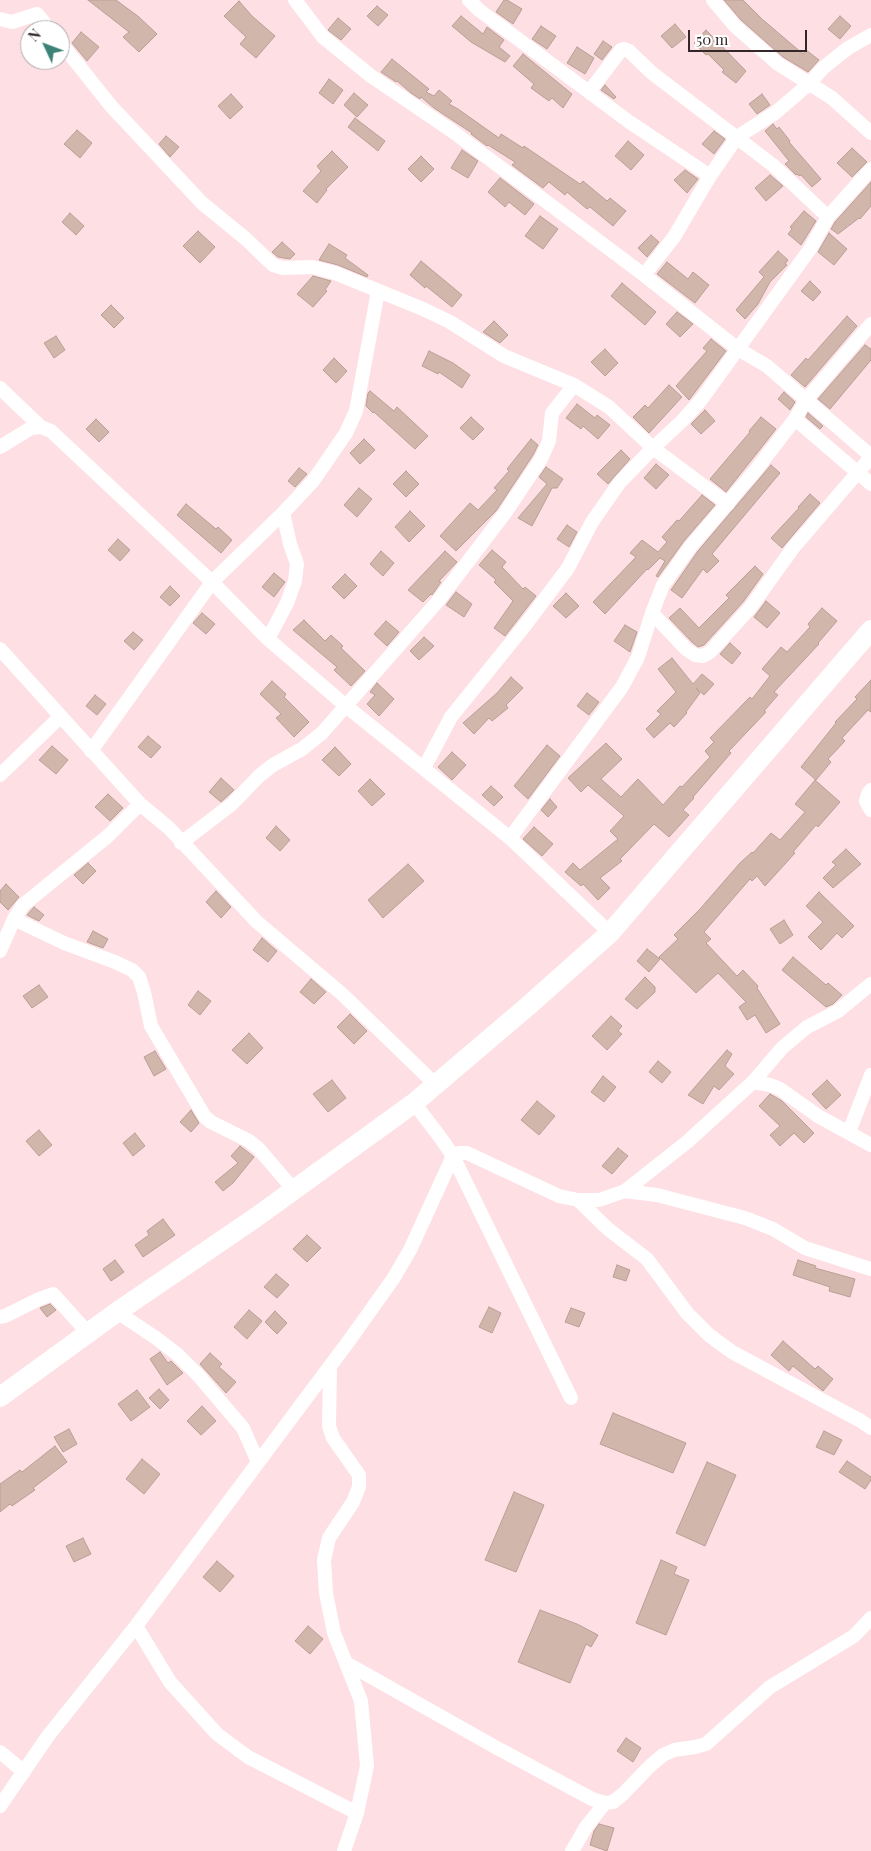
<!DOCTYPE html>
<html>
<head>
<meta charset="utf-8">
<style>
  body { margin:0 }
  #map { position:relative; width:871px; height:1851px; overflow:hidden; background:#fedfe4; font-family:"Playfair Display",serif }
  canvas { display:block }
  .north { position:absolute; left:20px; top:20px; width:50px; height:50px; box-sizing:border-box; background:#fff; border:1px solid #ada9a9; border-radius:50%; rotate:313deg; font-size:14px; font-weight:700; line-height:20px; text-align:center; color:#332729 }
  .north::after { content:''; display:block; margin:auto; width:18px; height:22px; background:#3d8277; clip-path:polygon(50% 0,100% 100%,50% 72%,0 100%) }
  .scale { position:absolute; left:688px; top:30px; width:119px; height:22px; box-sizing:border-box; border:2px solid #332729; border-top:0; padding-left:6px; font-size:15px; line-height:18px; white-space:nowrap; color:#332729; -webkit-text-stroke:4px #fff; paint-order:stroke }
</style>
</head>
<body>
<div id="map">
<canvas width="871" height="1851"></canvas>
<div class="north">N</div>
<div class="scale">50 m</div>
</div>
<script>
const c = document.querySelector('canvas').getContext('2d');
c.lineJoin = 'round';
function fillPath(path, color) { c.fillStyle = color; c.fill(path, 'evenodd'); }
const poly = rows => new Path2D(rows.map(r => 'M' + r).join(''));
function trace(path, color, width, dash) { c.strokeStyle = color; c.lineWidth = width; c.lineCap = dash ? 'butt' : 'round'; c.setLineDash(dash || []); c.stroke(path); }
const building = poly([
  [88,0,116,0,139,17,157,34,139,52,123,37,129,32,88,0],
  [504,0,507,0,522,9,513,24,496,12,504,0],
  [724,0,743,0,762,19,803,54,806,50,819,60,808,72,783,57,741,20,724,0],
  [239,1,252,16,275,36,256,58,240,44,246,37,224,16,239,1],
  [377,6,388,15,378,26,367,16,377,6],
  [461,16,483,34,487,27,504,40,499,47,510,56,505,62,471,42,452,26,461,16],
  [840,16,851,26,840,39,828,29,840,16],
  [338,18,351,29,341,40,328,30,338,18],
  [675,24,686,37,672,48,661,36,675,24],
  [541,26,556,36,547,49,532,39,541,26],
  [706,30,746,71,736,83,722,72,724,70,708,54,706,55,694,43,706,30],
  [81,32,99,47,87,61,72,43,81,32],
  [603,41,612,47,602,60,594,54,603,41],
  [577,47,594,58,585,74,567,63,577,47],
  [523,54,572,94,563,108,552,98,549,101,531,88,534,84,513,66,523,54],
  [392,59,429,89,426,92,434,96,439,90,452,101,449,104,458,109,499,138,501,134,523,148,524,146,580,184,583,181,607,201,610,198,626,211,613,226,590,207,587,209,567,192,565,195,549,182,543,188,512,165,515,162,488,145,487,146,471,134,472,133,434,108,421,97,420,99,411,93,397,81,396,82,381,72,392,59],
  [329,79,343,90,333,104,319,93,329,79],
  [605,85,616,97,614,99,601,90,605,85],
  [354,93,368,105,357,117,344,105,354,93],
  [231,94,243,107,230,119,218,106,231,94],
  [762,94,770,105,757,114,749,104,762,94],
  [355,118,385,141,378,151,348,127,355,118],
  [773,124,777,129,779,127,790,141,789,142,821,179,812,187,801,175,799,176,797,174,796,175,785,164,789,161,765,131,773,124],
  [77,130,92,143,80,158,64,144,77,130],
  [714,131,725,139,714,154,702,144,714,131],
  [166,136,179,147,170,157,159,144,166,136],
  [628,141,644,155,631,170,615,156,628,141],
  [852,148,867,162,852,177,837,163,852,148],
  [462,150,478,161,468,178,451,168,462,150],
  [332,151,348,167,326,189,327,190,317,203,303,191,321,171,317,166,332,151],
  [421,156,434,169,421,182,408,169,421,156],
  [685,170,698,179,687,193,674,180,685,170],
  [770,175,783,186,766,201,755,188,770,175],
  [500,178,534,204,525,215,509,202,505,207,488,192,500,178],
  [871,182,871,206,860,219,859,218,838,234,831,229,835,222,871,182],
  [804,211,816,221,801,245,788,234,792,229,790,227,804,211],
  [70,213,84,226,76,235,62,222,70,213],
  [540,216,558,229,543,249,525,236,540,216],
  [198,231,215,247,200,263,183,246,198,231],
  [829,233,847,249,834,265,818,252,829,233],
  [651,235,659,242,647,257,638,248,651,235],
  [282,242,295,254,290,259,278,257,272,252,282,242],
  [329,244,347,255,345,258,368,275,367,277,338,265,319,260,329,244],
  [778,251,788,260,785,264,787,265,770,282,758,304,745,319,736,310,764,277,759,272,778,251],
  [421,261,462,295,452,307,426,286,425,288,410,275,421,261],
  [667,262,688,279,693,272,709,285,695,303,657,274,667,262],
  [313,276,331,281,325,290,327,291,313,307,297,294,313,276],
  [810,281,821,292,813,301,801,291,810,281],
  [622,283,656,312,645,325,611,296,622,283],
  [111,305,124,318,114,328,101,315,111,305],
  [677,312,693,324,680,337,666,324,677,312],
  [847,316,857,326,805,387,791,375,806,358,808,360,847,316],
  [494,321,508,335,500,343,483,332,494,321],
  [56,336,65,350,54,358,44,343,56,336],
  [711,339,726,351,689,400,676,386,707,351,703,348,711,339],
  [865,345,871,349,871,360,830,409,818,399,865,345],
  [605,349,618,363,605,376,591,362,605,349],
  [429,351,453,363,470,375,462,388,439,372,438,374,422,366,429,351],
  [334,358,347,371,336,383,323,370,334,358],
  [669,385,682,397,649,433,633,417,645,405,648,408,669,385],
  [370,391,394,411,397,407,428,436,415,449,374,412,373,413,366,406,368,393,370,391],
  [784,392,795,402,790,410,778,399,784,392],
  [577,404,595,418,597,415,610,425,598,439,583,426,581,429,566,418,577,404],
  [705,410,715,421,701,434,691,424,705,410],
  [808,413,823,426,820,429,806,417,808,413],
  [471,417,484,429,473,440,460,428,471,417],
  [761,417,776,429,726,492,710,479,750,432,749,431,761,417],
  [96,419,109,432,99,442,86,429,96,419],
  [364,439,375,450,360,464,350,453,364,439],
  [531,439,538,445,533,455,496,511,456,551,440,536,470,503,478,510,497,490,494,488,509,471,507,469,531,439],
  [621,450,630,459,608,484,597,474,621,450],
  [656,464,669,475,656,489,644,478,656,464],
  [771,465,780,473,712,554,719,561,707,573,703,569,682,598,671,590,698,551,771,465],
  [546,467,563,479,557,488,552,488,532,526,518,518,547,484,539,477,546,467],
  [299,468,307,474,295,487,288,481,299,468],
  [406,471,419,484,406,497,393,484,406,471],
  [359,488,372,499,357,517,344,505,359,488],
  [810,494,820,503,782,548,771,538,799,508,798,507,810,494],
  [702,495,715,505,684,541,658,577,656,576,665,561,660,558,648,570,647,569,605,614,593,602,636,557,630,553,642,540,658,552,667,542,662,537,677,520,679,521,702,495],
  [186,504,216,529,218,527,232,540,221,553,177,515,186,504],
  [410,511,425,526,409,542,395,527,410,511],
  [567,525,577,532,569,547,557,539,567,525],
  [118,539,130,550,120,561,108,550,118,539],
  [492,550,506,562,502,567,523,589,525,587,536,596,505,636,494,628,513,601,494,582,496,580,479,565,492,550],
  [381,551,394,563,383,576,370,564,381,551],
  [445,551,457,562,439,581,441,582,432,595,431,594,423,602,408,590,445,551],
  [755,566,763,574,743,602,704,645,698,647,692,642,669,618,680,608,699,628,729,598,726,595,755,566],
  [274,573,285,582,274,597,262,587,274,573],
  [345,574,357,586,344,599,332,587,345,574],
  [170,586,180,596,170,606,160,597,170,586],
  [456,592,472,604,464,617,446,605,456,592],
  [566,593,579,606,566,618,553,606,566,593],
  [766,601,780,613,767,628,754,617,766,601],
  [822,608,837,621,818,643,819,644,774,692,778,695,764,711,766,712,729,751,731,753,693,797,694,798,683,810,689,815,669,837,654,824,620,859,622,861,600,878,610,888,598,900,583,884,581,886,565,872,573,863,580,870,618,839,610,831,624,816,588,785,581,792,568,778,606,743,622,759,601,779,621,797,638,779,663,805,680,786,682,787,710,757,705,751,714,742,710,738,750,697,752,699,770,676,762,669,781,647,787,652,810,627,808,624,822,608],
  [202,613,215,624,206,634,193,623,202,613],
  [304,620,325,641,331,635,343,646,341,648,365,671,351,686,334,670,337,667,293,630,304,620],
  [386,621,399,632,387,646,374,634,386,621],
  [625,625,637,632,630,652,614,641,625,625],
  [133,632,143,640,134,650,124,641,133,632],
  [424,637,434,646,419,660,410,651,424,637],
  [730,643,741,653,732,664,720,654,730,643],
  [672,658,693,684,702,674,714,684,704,695,696,688,700,693,686,712,687,713,674,727,670,723,654,738,646,729,661,714,657,711,676,692,658,669,672,658],
  [511,677,523,688,506,705,508,708,492,721,489,718,474,734,463,723,497,693,511,677],
  [871,680,871,712,868,710,842,738,845,741,828,759,831,762,816,780,801,767,836,723,835,722,857,699,855,697,871,680],
  [272,681,286,694,284,697,309,722,294,737,276,718,281,714,260,694,272,681],
  [377,683,394,699,379,716,367,704,375,695,370,692,377,683],
  [587,693,599,702,589,715,577,706,587,693],
  [95,695,106,704,97,715,86,706,95,695],
  [148,736,161,747,151,758,138,747,148,736],
  [547,745,560,756,528,799,514,786,547,745],
  [52,746,68,760,56,774,39,760,52,746],
  [335,747,351,764,339,776,322,760,335,747],
  [452,752,466,765,452,780,438,767,452,752],
  [221,778,234,790,221,802,209,792,221,778],
  [370,779,385,794,372,806,358,791,370,779],
  [815,780,840,802,818,827,816,825,793,852,795,853,765,886,757,876,752,881,750,879,704,932,711,939,706,943,737,976,743,970,758,986,757,988,780,1024,766,1033,755,1015,747,1020,739,1007,746,1002,718,973,696,993,659,957,678,939,674,935,700,909,740,863,752,852,753,853,771,833,780,840,805,812,795,804,815,780],
  [491,786,503,797,494,806,482,795,491,786],
  [108,794,123,808,110,821,95,807,108,794],
  [550,799,557,807,548,817,541,810,550,799],
  [276,826,290,840,280,851,266,838,276,826],
  [534,827,553,844,542,856,523,839,534,827],
  [846,849,861,864,833,888,823,878,836,865,832,862,846,849],
  [88,863,96,871,83,884,74,875,88,863],
  [408,864,424,881,383,918,368,900,408,864],
  [6,884,19,897,8,910,0,902,0,891,6,884],
  [216,891,231,907,221,918,206,902,216,891],
  [819,892,854,926,842,938,837,933,821,950,808,937,823,922,806,906,819,892],
  [34,907,44,915,39,921,27,915,34,907],
  [784,920,793,935,780,944,770,929,784,920],
  [93,931,108,939,103,948,87,942,93,931],
  [262,938,277,951,268,962,253,950,262,938],
  [647,949,660,959,649,972,637,961,647,949],
  [793,957,826,985,828,983,842,995,833,1004,826,1007,782,970,793,957],
  [645,977,655,987,655,992,637,1009,625,999,645,977],
  [311,979,326,992,314,1004,300,992,311,979],
  [39,985,48,997,32,1008,23,996,39,985],
  [198,991,211,1001,200,1015,188,1005,198,991],
  [350,1014,367,1031,354,1044,337,1027,350,1014],
  [611,1016,622,1026,618,1031,622,1034,607,1050,592,1036,611,1016],
  [249,1033,263,1048,247,1064,232,1050,249,1033],
  [727,1050,732,1054,725,1066,734,1074,719,1090,714,1086,703,1104,688,1095,727,1050],
  [155,1051,166,1069,154,1076,144,1057,155,1051],
  [658,1061,671,1072,662,1083,649,1072,658,1061],
  [603,1076,616,1087,604,1102,591,1092,603,1076],
  [332,1080,346,1098,328,1112,313,1094,332,1080],
  [827,1080,841,1095,826,1109,812,1094,827,1080],
  [770,1094,782,1101,814,1133,804,1143,794,1133,780,1146,770,1135,780,1126,759,1106,770,1094],
  [537,1101,555,1116,539,1135,521,1120,537,1101],
  [191,1110,199,1123,191,1132,180,1122,191,1110],
  [39,1130,52,1145,39,1156,26,1141,39,1130],
  [135,1133,145,1146,133,1156,123,1143,135,1133],
  [240,1146,254,1157,233,1183,223,1191,215,1182,238,1163,231,1156,240,1146],
  [618,1148,628,1156,612,1174,602,1166,618,1148],
  [163,1219,175,1235,143,1257,135,1245,149,1235,147,1231,163,1219],
  [307,1235,321,1248,307,1262,293,1249,307,1235],
  [115,1260,124,1272,111,1281,103,1269,115,1260],
  [798,1260,816,1266,815,1268,855,1279,850,1297,829,1291,830,1287,793,1275,798,1260],
  [617,1265,630,1270,626,1281,613,1277,617,1265],
  [276,1274,289,1285,277,1298,264,1287,276,1274],
  [50,1304,56,1310,47,1317,40,1308,50,1304],
  [489,1307,501,1313,492,1333,479,1327,489,1307],
  [571,1308,585,1313,579,1327,565,1322,571,1308],
  [249,1310,262,1321,247,1339,234,1327,249,1310],
  [275,1311,287,1323,277,1334,265,1322,275,1311],
  [783,1341,815,1369,818,1366,833,1379,823,1391,793,1366,789,1371,771,1355,783,1341],
  [160,1352,168,1363,171,1361,183,1373,167,1385,150,1359,160,1352],
  [210,1353,222,1364,219,1367,236,1382,226,1393,200,1364,210,1353],
  [159,1389,169,1400,160,1409,149,1398,159,1389],
  [137,1390,150,1407,131,1421,118,1404,137,1390],
  [202,1406,216,1421,201,1435,187,1421,202,1406],
  [613,1413,686,1443,673,1473,600,1444,613,1413],
  [69,1429,77,1444,63,1452,54,1437,69,1429],
  [824,1431,842,1440,834,1455,816,1447,824,1431],
  [55,1446,67,1462,33,1488,35,1490,12,1506,10,1504,0,1512,0,1484,20,1470,22,1472,55,1446],
  [142,1459,160,1474,144,1494,126,1479,142,1459],
  [847,1461,871,1477,871,1480,865,1489,839,1472,847,1461],
  [707,1462,736,1475,705,1546,676,1533,707,1462],
  [514,1492,544,1505,516,1572,485,1560,514,1492],
  [83,1538,91,1554,74,1562,66,1546,83,1538],
  [661,1560,677,1567,674,1574,689,1580,666,1635,636,1623,661,1560],
  [217,1561,234,1576,220,1592,203,1577,217,1561],
  [540,1610,577,1624,598,1635,591,1647,586,1644,570,1683,518,1662,540,1610],
  [308,1626,323,1639,310,1654,295,1641,308,1626],
  [626,1738,641,1748,633,1762,617,1751,626,1738],
  [599,1824,614,1828,607,1851,590,1845,594,1831,599,1824]
]);
fillPath(building, '#d1b6ac');
trace(building, '#b99f94', 1);
trace(poly([
  [295,0,323,37,371,76,452,131,644,275,738,349,767,366,871,456],
  [469,0,479,10,628,121,710,176],
  [713,0,735,26,777,63,832,98,871,133],
  [0,19,12,22,37,14,50,30],
  [60,42,111,106,202,203,246,239,273,265,283,268,312,267,335,273,423,309,450,322,504,356,574,385,609,407,653,448,728,504],
  [589,92,621,50,624,49,629,51,652,73,774,166,828,217],
  [644,275,674,237,710,176,737,137,775,113,810,83,823,68,848,48,871,35],
  [0,388,41,427],
  [795,419,871,484],
  [0,447,31,428,41,427,51,431,212,582,268,639,346,706,510,838,610,933],
  [652,613,686,649,695,655,703,656,710,652,750,608,793,548,871,457],
  [268,639,287,603,295,581,297,564,290,544,283,513],
  [0,649,140,804,169,828,257,922,342,994,436,1085],
  [91,751,212,582,283,513,313,481,346,433,356,411,378,291],
  [424,768,451,717,526,624,568,568,592,522,620,482,653,448,683,420,701,400,810,249,828,217,871,169],
  [0,775,61,716],
  [871,790,868,794,866,801,871,810],
  [510,838,622,687,638,657,652,613,663,585,691,546,755,471,795,419,806,400,871,324],
  [181,843,232,804,259,776,273,765,302,749,322,733,438,601,505,513,541,459,549,441,552,413,574,385],
  [14,919,64,943,115,962,132,970,139,977,144,992,151,1026,205,1117,211,1122,249,1141,258,1148,294,1190],
  [0,951,14,919,23,905,108,836,140,804],
  [753,1082,770,1085,780,1089,818,1116,871,1145],
  [414,1103,440,1137,453,1156,571,1398],
  [849,1132,871,1075],
  [625,1191,657,1195,745,1218,773,1229,805,1248,871,1269],
  [578,1200,608,1229,647,1259,687,1313,709,1335,732,1352,861,1421,871,1428],
  [117,1312,156,1338,177,1354,198,1375,243,1428,258,1462],
  [0,1317,5,1316,39,1299,53,1294,88,1333],
  [330,1367,329,1426,333,1438,359,1475,359,1487,353,1502,329,1538,324,1560,326,1593,334,1633,361,1701,367,1766,357,1813,344,1851],
  [136,1626,170,1682,217,1734,248,1757,357,1813],
  [348,1664,497,1748,592,1799,605,1803,613,1802,623,1794,650,1766,663,1755,674,1750,695,1747,706,1744,770,1687,854,1636,871,1618],
  [0,1752,24,1772],
  [0,1806,48,1736,136,1626,351,1338,393,1279,410,1250,453,1156,459,1153,467,1153,559,1196,578,1200,599,1200,625,1191,687,1142,753,1082,782,1048,807,1027,838,1011,871,984],
  [572,1851,586,1827,605,1803]
]), '#fff', 14);
trace(poly([
  [0,1397,117,1312,255,1218,414,1103,528,1006,610,933,871,630]
]), '#fff', 20);
</script>
</body>
</html>
